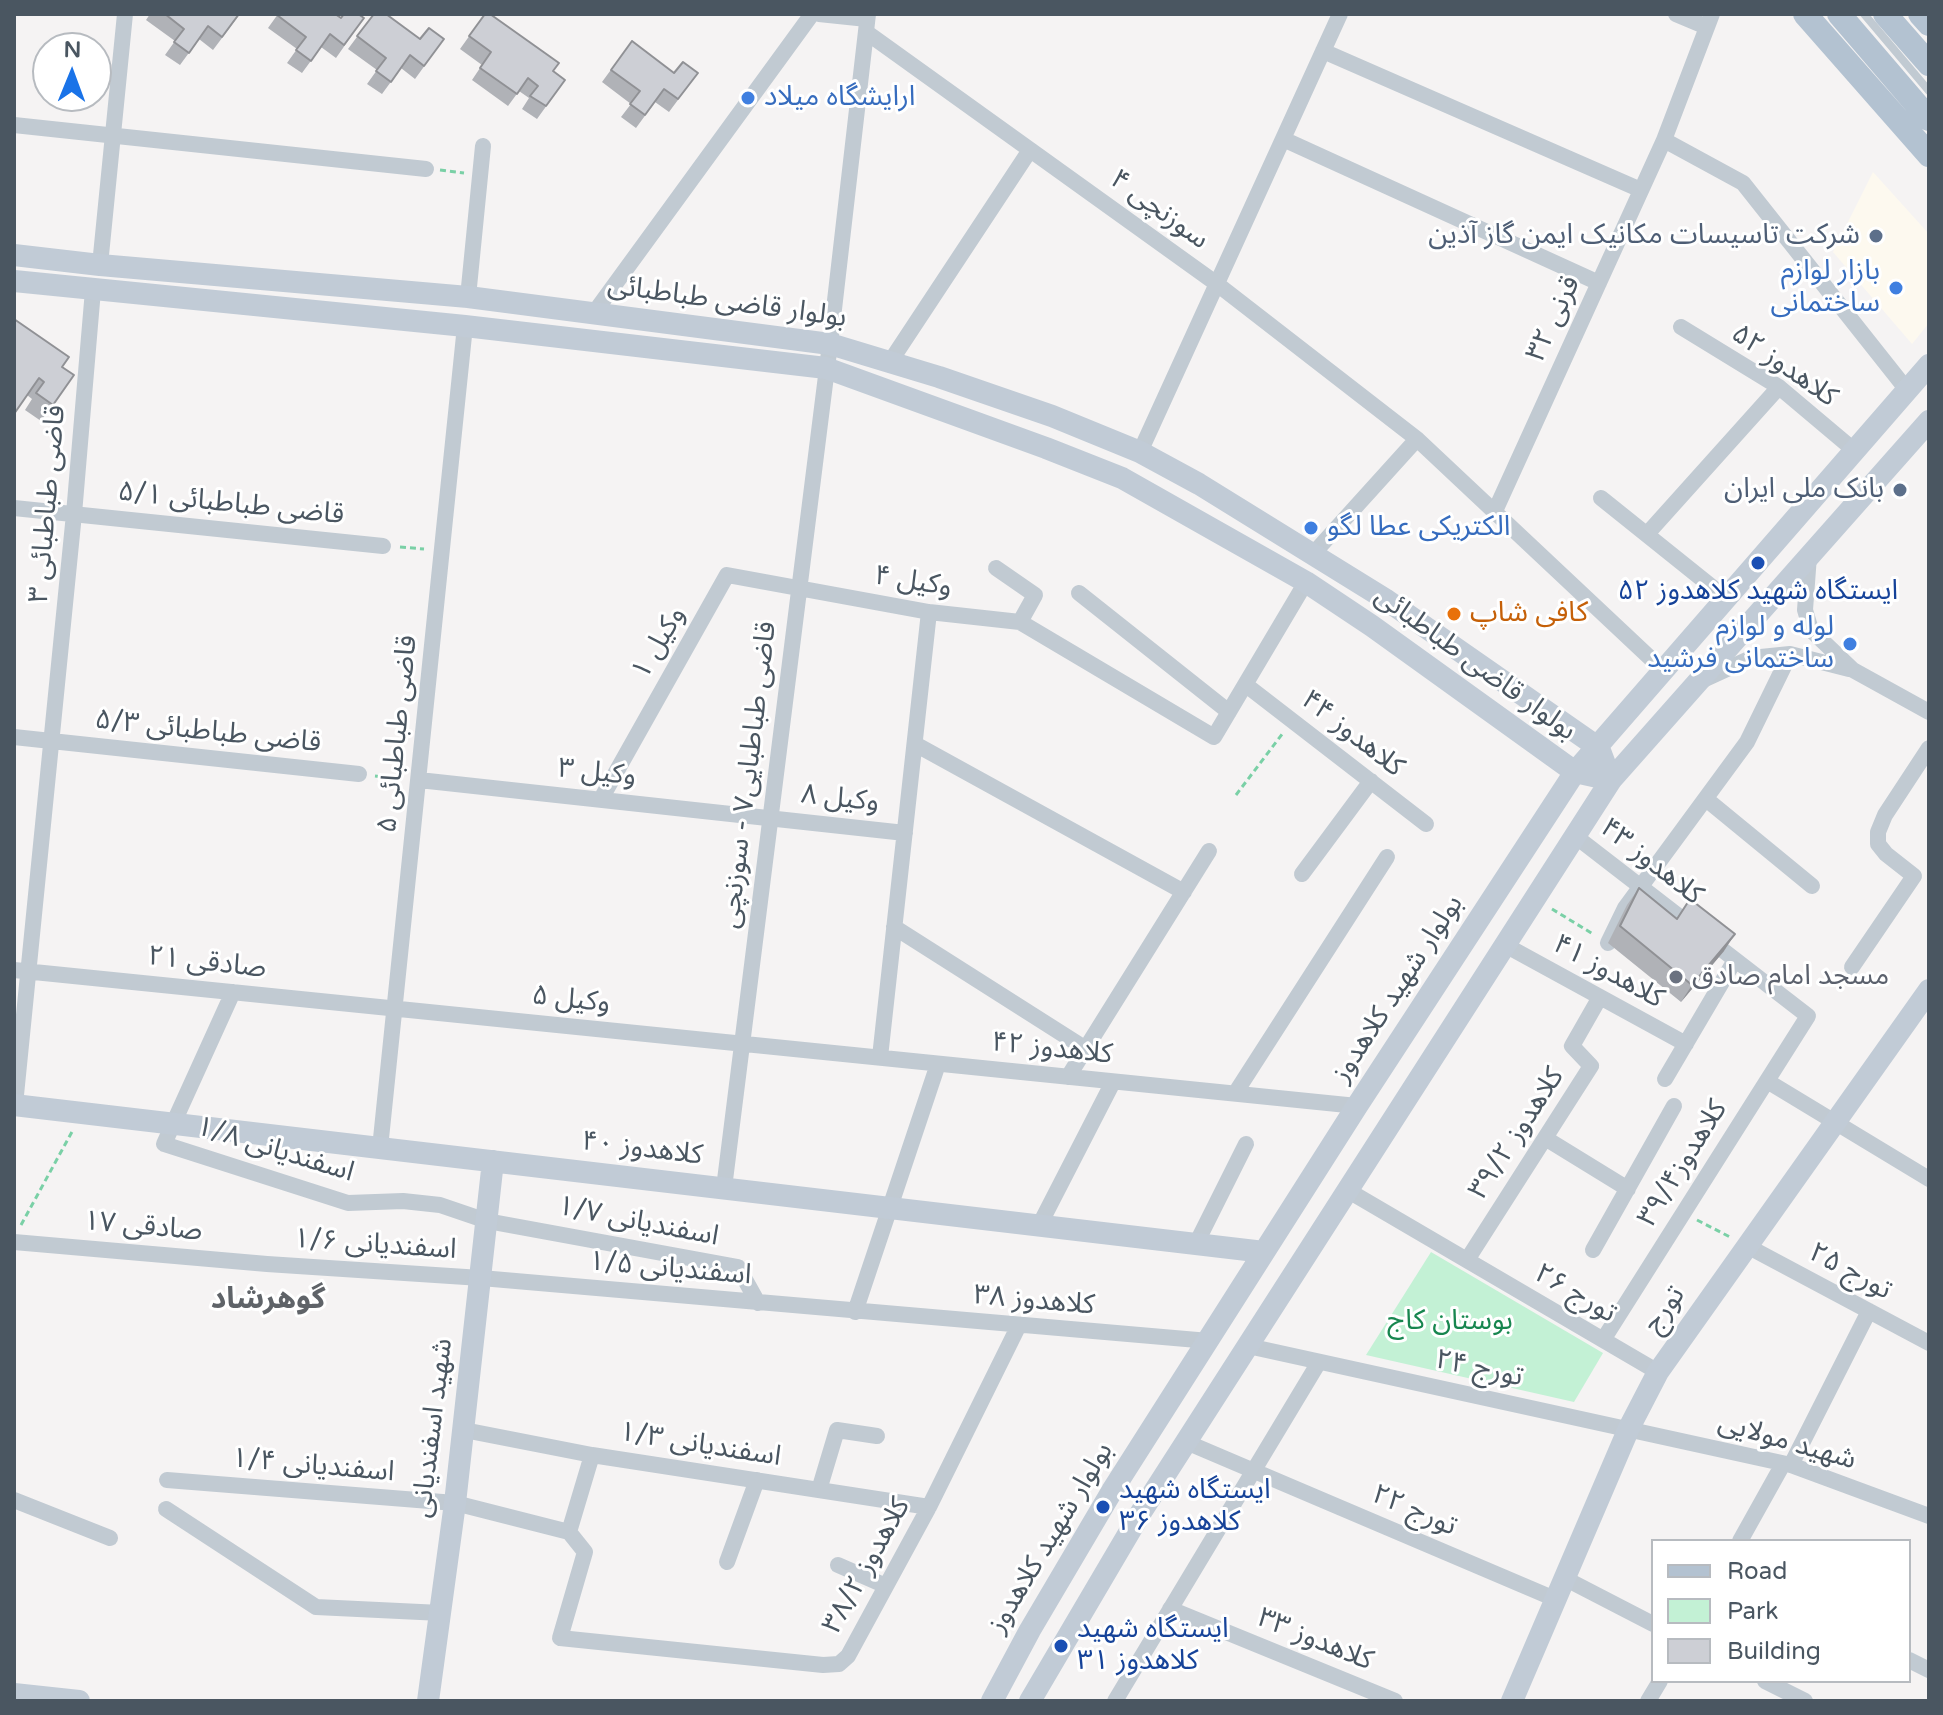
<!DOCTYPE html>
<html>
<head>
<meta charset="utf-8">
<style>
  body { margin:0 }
  #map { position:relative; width:1943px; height:1715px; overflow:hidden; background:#f5f3f3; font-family:"Varela Round",sans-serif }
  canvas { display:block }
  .frame { position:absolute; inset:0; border:16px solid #4a5661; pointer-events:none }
  .legend { position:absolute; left:1651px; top:1539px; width:260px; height:144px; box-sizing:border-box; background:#fff; border:2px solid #b7bbc0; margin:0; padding:10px 14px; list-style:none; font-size:24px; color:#4a5661 }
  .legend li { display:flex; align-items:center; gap:16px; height:40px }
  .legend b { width:40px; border:2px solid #b7bbc0 }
  .north { position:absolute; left:32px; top:32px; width:80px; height:80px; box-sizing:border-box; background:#fff; border:2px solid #b7bbc0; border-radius:50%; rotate:1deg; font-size:22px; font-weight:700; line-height:32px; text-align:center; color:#4a5661 }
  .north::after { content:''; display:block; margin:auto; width:28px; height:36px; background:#1a73e8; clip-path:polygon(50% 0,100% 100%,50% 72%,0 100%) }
</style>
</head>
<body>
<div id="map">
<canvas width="1943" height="1715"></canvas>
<div class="frame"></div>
<ul class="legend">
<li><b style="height:10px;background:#b3c2d1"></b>Road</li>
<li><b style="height:22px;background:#c3f1d5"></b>Park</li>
<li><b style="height:22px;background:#cdcfd5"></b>Building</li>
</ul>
<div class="north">N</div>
</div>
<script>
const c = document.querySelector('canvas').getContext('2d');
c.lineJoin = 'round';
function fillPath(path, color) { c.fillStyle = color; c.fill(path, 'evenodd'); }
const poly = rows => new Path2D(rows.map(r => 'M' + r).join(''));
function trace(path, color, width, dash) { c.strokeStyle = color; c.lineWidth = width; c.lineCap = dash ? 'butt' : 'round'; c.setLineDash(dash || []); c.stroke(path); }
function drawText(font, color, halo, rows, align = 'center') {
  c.font = font + ' "Varela Round","Noto Sans Arabic",sans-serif'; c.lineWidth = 6; c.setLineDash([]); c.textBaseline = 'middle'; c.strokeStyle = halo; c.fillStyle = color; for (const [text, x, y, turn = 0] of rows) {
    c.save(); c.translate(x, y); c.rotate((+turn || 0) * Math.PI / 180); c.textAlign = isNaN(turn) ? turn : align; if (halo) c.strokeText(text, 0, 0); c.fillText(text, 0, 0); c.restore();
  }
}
fillPath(poly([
  [1873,172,1929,234,1929,323,1912,344,1833,252]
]), '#fdf9ef');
fillPath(poly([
  [1431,1252,1603,1353,1574,1402,1366,1355]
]), '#c3f1d5');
trace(poly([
  [440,170,464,173],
  [400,547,424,549],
  [375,776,403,779],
  [1236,795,1283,733],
  [1552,909,1593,934],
  [1697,1220,1730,1237],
  [21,1225,73,1130]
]), '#7ad0a6', 3, [6, 4]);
trace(poly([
  [1864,14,1929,91]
]), '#c1cad2', 8);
trace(poly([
  [819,14,867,19],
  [1676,14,1707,27],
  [866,32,1217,284,1417,439,1664,671],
  [1323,51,1641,190],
  [14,125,426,169],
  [1283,139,1599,283],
  [1664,140,1743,183,1907,390],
  [100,265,125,14],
  [468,297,483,146],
  [594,313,812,14],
  [1681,327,1779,387,1855,451],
  [890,362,1030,150],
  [1140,452,1340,14],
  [1601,498,1727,599],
  [14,508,383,546],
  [1495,511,1664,140,1712,14],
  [1647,534,1779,387],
  [1313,554,1417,439],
  [1809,556,1805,610,1811,630,1853,670,1929,712],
  [996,568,1035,595,1020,622],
  [1079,593,1229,712],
  [1703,680,1751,658,1790,654,1849,669],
  [1246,685,1426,824],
  [14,737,359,774],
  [915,744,1184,892],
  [419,780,905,833],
  [601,799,727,575,929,612,1020,622,1214,737,1306,582],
  [1706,799,1812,886],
  [1575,836,1808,1016,1603,1340],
  [1302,874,1371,781],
  [894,927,1086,1049],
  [1608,943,1625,908,1747,742,1790,654],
  [1505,945,1686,1044],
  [1852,967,1914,876,1886,854,1878,844,1878,832,1885,815,1929,748],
  [14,970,1357,1106],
  [233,992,164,1144,348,1203,403,1201,440,1205,487,1221,738,1267,758,1303],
  [880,1057,929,612],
  [1068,1077,1209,851],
  [1665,1079,1735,960],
  [1767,1081,1929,1179],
  [1236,1092,1387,857],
  [15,1105,74,514,93,290],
  [1545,1138,1628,1189],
  [380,1148,465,326],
  [724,1188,830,344,868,14],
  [1347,1190,1658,1372],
  [1039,1226,1113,1082],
  [14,1242,267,1264,481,1278,1209,1341],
  [1196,1244,1246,1144],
  [1747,1246,1929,1343],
  [1593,1250,1674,1106],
  [1467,1260,1591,1066,1572,1046,1600,997],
  [855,1312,938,1064],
  [1248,1346,1791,1465,1929,1516],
  [464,1430,592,1455,929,1507],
  [1186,1442,1555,1599],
  [1791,1465,1869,1311],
  [167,1480,455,1503,569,1532],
  [819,1490,837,1430,877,1436],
  [14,1500,110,1538],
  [166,1509,316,1607,441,1613],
  [569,1532,585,1552,560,1638,823,1665,839,1664,848,1656,929,1507,1019,1325],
  [569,1532,592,1455],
  [1740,1541,1783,1464],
  [727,1562,757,1480],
  [838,1565,886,1586],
  [1564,1578,1653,1624],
  [1170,1609,1395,1701],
  [1909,1660,1929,1670],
  [1765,1681,1805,1701],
  [1115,1701,1319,1362],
  [1648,1701,1660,1681]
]), '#c1cad2', 16);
trace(poly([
  [14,255,100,265,468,297,830,344,939,377,1052,416,1140,452,1199,484,1385,599,1599,748,1611,780],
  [14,281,465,326,826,368,1046,448,1122,478,1306,582,1372,626,1575,772,1611,780],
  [14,1105,1264,1252],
  [14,1694,79,1701],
  [428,1701,455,1503,493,1161],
  [992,1701,1030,1630,1112,1491,1357,1106,1575,772,1929,365],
  [1030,1701,1143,1509,1611,780,1929,421],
  [1512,1701,1629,1428,1658,1372,1929,990]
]), '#c1cbd6', 22);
trace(poly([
  [1805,14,1929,155],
  [1839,14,1929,119],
  [1885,14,1929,64],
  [1920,14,1929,24]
]), '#b3c2d1', 24);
fillPath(poly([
  [150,14,240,14,213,50,199,39,180,65,165,55,175,41,146,20],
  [278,14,341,18,364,18,336,58,321,47,302,73,287,63,297,49,268,28],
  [374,14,420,39,444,39,415,79,401,68,382,94,367,84,377,70,348,49],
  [485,14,553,71,565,80,537,119,522,109,529,98,519,91,508,106,472,80,482,65,460,49],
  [632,41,674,73,698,73,669,112,655,102,636,128,621,117,631,104,602,82],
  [14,319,62,367,74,375,41,421,25,410,32,399,27,395],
  [1639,888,1677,919,1724,951,1681,1002,1608,943,1627,905]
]), '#b0b2b7');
fillPath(poly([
  [1735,934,1724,951,1681,1002,1692,985]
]), '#909195');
const building = poly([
  [165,14,239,14,222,37,208,26,189,53,174,42,184,29,165,14],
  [278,14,335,14,341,18,344,14,358,14,364,18,344,45,330,34,311,61,296,50,306,37,277,15,278,14],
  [374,14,386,14,420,39,429,28,444,39,424,66,410,55,391,82,376,71,386,58,357,36,374,14],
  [485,14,490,14,559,63,553,71,565,80,546,106,530,96,538,86,528,78,517,94,480,68,491,52,469,36,485,14],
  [632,41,674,73,683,62,698,73,678,99,664,89,645,115,630,104,640,91,611,70,632,41],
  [14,319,69,357,62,367,74,375,53,405,36,393,44,382,39,378,14,414,14,319],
  [1639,888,1677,919,1690,899,1735,934,1692,985,1620,926,1639,888]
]);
fillPath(building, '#cdcfd5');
trace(building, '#909195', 2);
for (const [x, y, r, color] of [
  [748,98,8,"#3f7fe0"],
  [1876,236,8,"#5c6f8a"],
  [1896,288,8,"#3f7fe0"],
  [1900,490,8,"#5c6f8a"],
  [1311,528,8,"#3f7fe0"],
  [1758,563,8,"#1a4fb4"],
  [1454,614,8,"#e8710a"],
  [1850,644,8,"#3f7fe0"],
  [1676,977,8,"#6b7280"],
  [1103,1507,8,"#1a4fb4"],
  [1061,1646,8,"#1a4fb4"]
]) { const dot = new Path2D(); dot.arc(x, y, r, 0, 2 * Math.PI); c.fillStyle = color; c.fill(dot); trace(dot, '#fff', 3); }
drawText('28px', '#366cbe', '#fff', [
  ["ارايشگاه ميلاد",764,98],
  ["بازار لوازم",1880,272,"right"],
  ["ساختمانی",1880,304,"right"],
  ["الکتریکی عطا لگو",1327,528],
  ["لوله و لوازم",1834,628,"right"],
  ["ساختمانی فرشید",1834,660,"right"]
], 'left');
drawText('28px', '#4a5661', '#fff', [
  ["سوزنچی ۴",1159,210,36],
  ["بولوار قاضی طباطبائی",727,302,8],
  ["قرنی ۳۲",1554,319,-65],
  ["کلاهدوز ۵۲",1784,366,35],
  ["قاضی طباطبائی ۳",48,504,-85],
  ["قاضی طباطبائی ۵/۱",231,504,6],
  ["وکيل ۴",913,582,9],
  ["وکيل ۱",659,643,-60],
  ["بولوار قاضی طباطبائی",1475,664,36],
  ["قاضی طباطبائی ۵/۳",208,732,6],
  ["قاضی طباطبائی ۵",398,734,-84],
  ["کلاهدوز ۴۴",1352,734,38],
  ["وکيل ۳",597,773,6],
  ["قاضی طباطبایی۷ - سوزنچی",749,775,-83],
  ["وکيل ۸",840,799,6],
  ["کلاهدوز ۴۳",1651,862,38],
  ["صادقی ۲۱",207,963,6],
  ["کلاهدوز ۴۱",1608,972,29],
  ["بولوار شهید کلاهدوز",1398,989,-57],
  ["وکيل ۵",571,1000,6],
  ["کلاهدوز ۴۲",1052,1049,6],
  ["کلاهدوز ۳۹/۲",1517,1134,-57],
  ["کلاهدوز ۴۰",642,1149,7],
  ["اسفندیانی ۱/۸",275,1150,17],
  ["کلاهدوز۳۹/۴",1683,1164,-58],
  ["۱/۷ اسفندیانی",638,1222,11],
  ["صادقی ۱۷",143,1227,5],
  ["اسفندیانی ۱/۶",375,1245,4],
  ["اسفندیانی ۱/۵",670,1269,5],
  ["تورج ۲۵",1850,1272,28],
  ["تورج ۲۶",1575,1294,30],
  ["کلاهدوز ۳۸",1034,1301,5],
  ["تورج",1665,1310,-55],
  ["تورج ۲۴",1479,1369,12],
  ["شهید اسفندیانی",433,1428,-83],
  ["شهید مولایی",1787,1442,16],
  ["اسفندیانی ۱/۳",700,1445,9],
  ["اسفندیانی ۱/۴",313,1466,5],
  ["تورج ۲۲",1414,1511,23],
  ["بولوار شهید کلاهدوز",1051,1538,-59],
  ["کلاهدوز ۳۸/۲",867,1566,-61],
  ["کلاهدوز ۳۳",1315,1640,22]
]);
drawText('28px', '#4e5e75', '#fff', [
  ["شرکت تاسیسات مکانیک ایمن گاز آذین",1860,236],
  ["بانک ملی ایران",1884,490]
], 'right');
drawText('28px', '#164399', '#fff', [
  ["ایستگاه شهید کلاهدوز ۵۲",1758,592,"center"],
  ["ایستگاه شهید",1119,1491],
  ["کلاهدوز ۳۶",1119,1523],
  ["ایستگاه شهید",1077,1630],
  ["کلاهدوز ۳۱",1077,1662]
], 'left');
drawText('28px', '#c56008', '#fff', [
  ["کافی شاپ",1470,614]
], 'left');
drawText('28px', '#5b616d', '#fff', [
  ["مسجد امام صادق",1692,977]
], 'left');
drawText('28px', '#17864f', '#fff', [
  ["بوستان کاج",1450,1322]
]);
drawText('bold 30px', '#5f6368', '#fff', [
  ["گوهرشاد",268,1300]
]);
</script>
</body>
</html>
